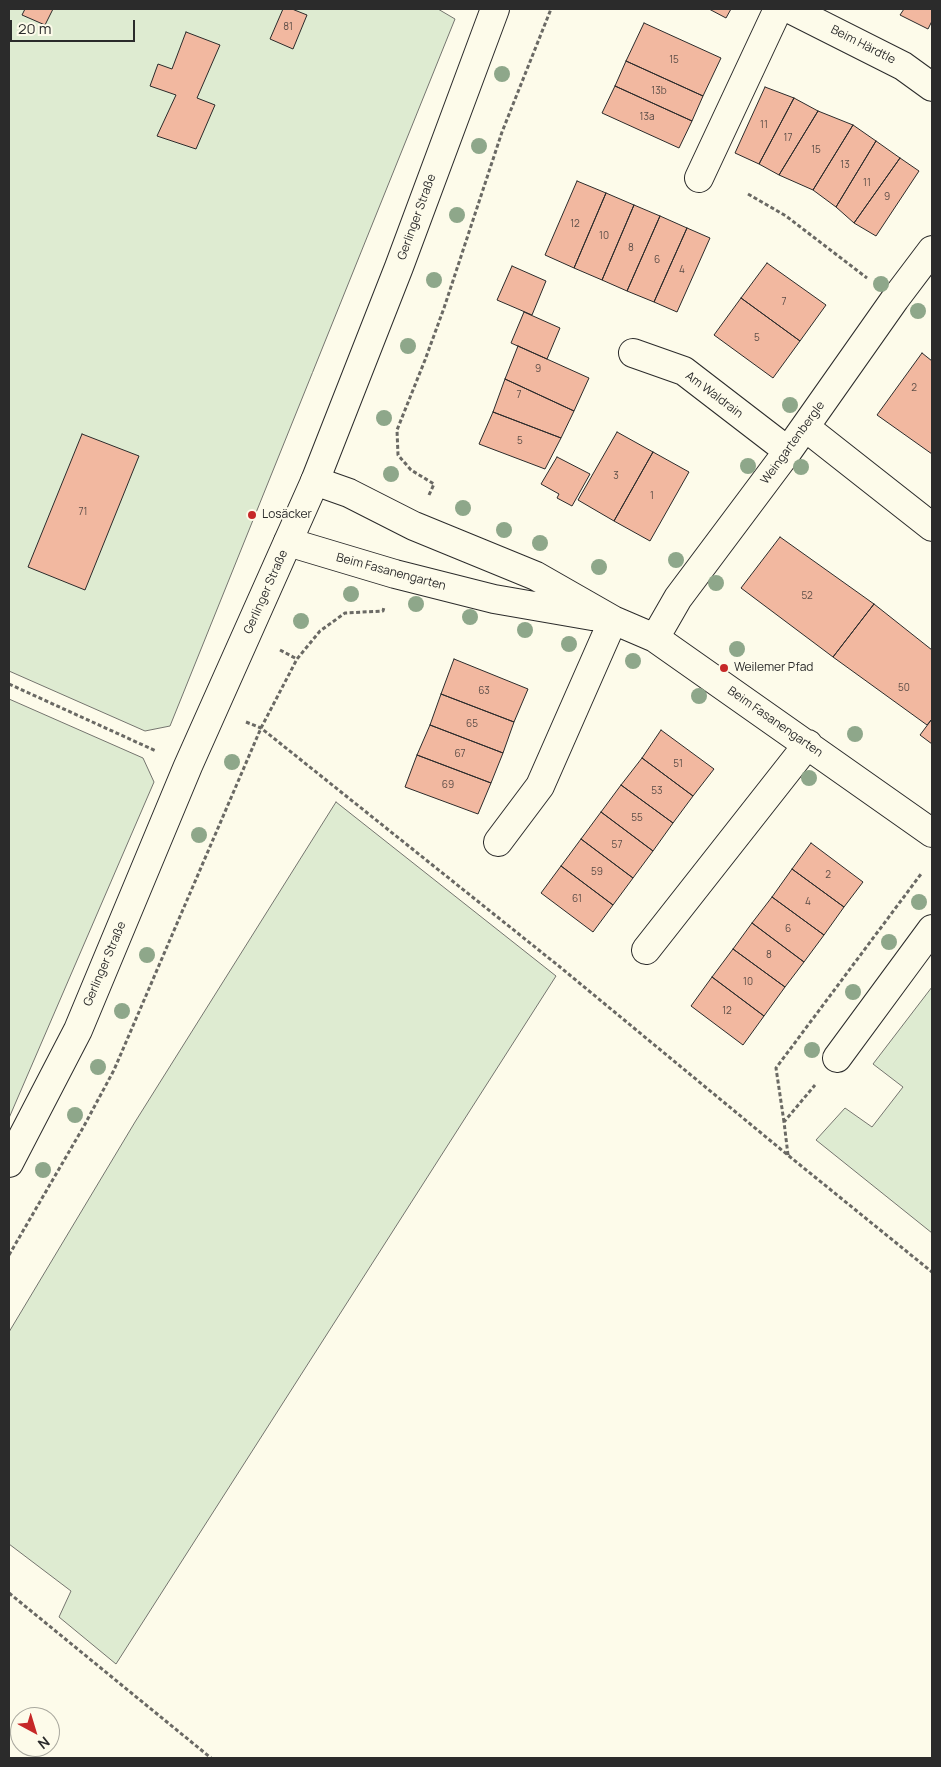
<!DOCTYPE html>
<html>
<head>
<meta charset="utf-8">
<style>
  body { margin:0 }
  #map { position:relative; width:941px; height:1767px; overflow:hidden; background:#fdfbea; font-family:Manrope,sans-serif }
  canvas { display:block }
  .frame { position:absolute; inset:0; border:10px solid #2b2b2b; pointer-events:none }
  .north { position:absolute; left:10px; top:1707px; width:50px; height:50px; box-sizing:border-box; background:#fdfbea; border:1px solid #a9a89e; border-radius:50%; rotate:141deg; font-size:14px; font-weight:700; line-height:20px; text-align:center; color:#2b2b2b }
  .north::after { content:''; display:block; margin:auto; width:18px; height:22px; background:#c62828; clip-path:polygon(50% 0,100% 100%,50% 72%,0 100%) }
  .scale { position:absolute; left:10px; top:20px; width:125px; height:22px; box-sizing:border-box; border:2px solid #2b2b2b; border-top:0; padding-left:6px; font-size:15px; line-height:18px; white-space:nowrap; color:#2b2b2b; -webkit-text-stroke:4px #fdfbea; paint-order:stroke }
</style>
</head>
<body>
<div id="map">
<canvas width="941" height="1767"></canvas>
<div class="frame"></div>
<div class="north">N</div>
<div class="scale">20 m</div>
</div>
<script>
const c = document.querySelector('canvas').getContext('2d');
c.lineJoin = 'round';
function fillPath(path, color) { c.fillStyle = color; c.fill(path, 'evenodd'); }
const poly = rows => new Path2D(rows.map(r => 'M' + r).join(''));
function trace(path, color, width, dash) { c.strokeStyle = color; c.lineWidth = width; c.lineCap = dash ? 'butt' : 'round'; c.setLineDash(dash || []); c.stroke(path); }
function drawText(font, color, halo, rows, align = 'center') {
  c.font = font + ' Manrope,sans-serif'; c.lineWidth = 4; c.setLineDash([]); c.textBaseline = 'middle'; c.strokeStyle = halo; c.fillStyle = color; for (const [text, x, y, turn = 0] of rows) {
    c.save(); c.translate(x, y); c.rotate((+turn || 0) * Math.PI / 180); c.textAlign = isNaN(turn) ? turn : align; if (halo) c.strokeText(text, 0, 0); c.fillText(text, 0, 0); c.restore();
  }
}
const green = poly([
  [9,9,438,9,455,19,170,726,145,731,9,671,9,9],
  [9,699,143,758,154,782,9,1118,9,699],
  [336,802,556,976,116,1664,59,1617,71,1591,9,1544,9,1332,135,1122,336,802],
  [932,987,932,1233,816,1140,845,1108,872,1127,903,1087,873,1064,932,987]
]);
fillPath(green, '#deebd1');
trace(green, '#74746e', 1);
const building = poly([
  [25,9,53,9,45,25,22,15,25,9],
  [283,9,292,9,307,15,293,49,270,39,283,9],
  [709,9,731,9,726,18,709,9],
  [904,9,932,9,932,21,928,29,900,15,904,9],
  [644,23,721,58,703,96,626,61,644,23],
  [186,32,220,45,197,98,215,105,196,149,157,136,176,95,150,86,158,64,172,69,186,32],
  [626,61,703,96,692,121,615,86,626,61],
  [615,86,692,121,679,148,602,113,615,86],
  [765,87,794,98,759,164,735,153,765,87],
  [794,98,818,111,779,175,759,164,794,98],
  [818,111,853,125,813,190,779,175,818,111],
  [853,125,876,141,836,207,813,190,853,125],
  [876,141,900,158,854,223,836,207,876,141],
  [900,158,919,171,876,236,854,223,900,158],
  [577,181,606,193,574,268,545,255,577,181],
  [606,193,634,205,602,280,574,268,606,193],
  [634,205,660,216,627,291,602,280,634,205],
  [660,216,687,228,654,302,627,291,660,216],
  [687,228,710,238,677,312,654,302,687,228],
  [767,263,826,305,800,341,741,298,767,263],
  [512,266,546,281,532,315,497,300,512,266],
  [741,298,800,341,773,378,714,335,741,298],
  [524,312,560,328,547,359,511,343,524,312],
  [518,346,589,378,574,411,505,379,518,346],
  [922,353,932,361,932,454,877,415,922,353],
  [505,379,574,411,561,438,493,412,505,379],
  [493,412,561,438,545,469,479,444,493,412],
  [617,432,653,452,614,521,578,500,617,432],
  [82,434,139,456,85,590,28,567,82,434],
  [653,452,689,472,650,541,614,521,653,452],
  [557,457,590,474,572,506,557,498,559,494,541,484,557,457],
  [780,537,874,604,833,657,741,588,780,537],
  [874,604,932,650,932,719,927,725,833,657,874,604],
  [454,659,528,689,514,722,441,694,454,659],
  [441,694,514,722,503,753,430,725,441,694],
  [932,719,932,744,920,735,932,719],
  [430,725,503,753,491,783,417,755,430,725],
  [661,730,714,769,693,796,642,758,661,730],
  [417,755,491,783,478,814,405,787,417,755],
  [642,758,693,796,673,823,621,785,642,758],
  [621,785,673,823,653,851,601,812,621,785],
  [601,812,653,851,633,878,581,839,601,812],
  [581,839,633,878,613,905,561,866,581,839],
  [811,843,863,882,844,907,792,869,811,843],
  [561,866,613,905,593,932,541,893,561,866],
  [792,869,844,907,824,935,772,897,792,869],
  [772,897,824,935,804,962,752,923,772,897],
  [752,923,804,962,785,987,733,949,752,923],
  [733,949,785,987,764,1016,712,977,733,949],
  [712,977,764,1016,743,1045,691,1006,712,977]
]);
fillPath(building, '#f2b8a0');
trace(building, '#2b2b2b', 1);
const minor = poly([
  [790,9,903,66,932,87],
  [699,178,778,9],
  [633,353,684,371,788,451],
  [805,427,932,527],
  [315,481,349,493,414,526,536,576,613,620,655,638,932,833],
  [288,542,395,574,494,599,592,616],
  [655,638,678,598,788,451,895,299,932,250],
  [498,842,540,786,613,620],
  [646,950,808,744],
  [837,1058,932,929]
]);
const major = poly([
  [9,1163,78,1030,188,766,315,481,399,267,495,9]
]);
trace(minor, '#2b2b2b', 30);
trace(major, '#2b2b2b', 30);
trace(poly([
  [748,194,786,216,867,278],
  [429,495,434,484,411,470,398,455,397,430,425,360,444,308,502,132,551,9],
  [280,650,297,659],
  [9,684,156,751],
  [246,722,261,728,560,967,789,1156,932,1272],
  [784,1122,776,1068,921,874],
  [788,1155,784,1122,815,1085],
  [9,1255,84,1126,114,1070,261,728,297,659,320,631,345,613,383,611,384,607],
  [9,1593,211,1758]
]), '#6a6964', 3, [4, 2.5]);
trace(minor, '#fdfbea', 28);
trace(major, '#fdfbea', 28);
c.fillStyle = '#8ea78a';
for (const [x, y] of [
  [502,74],
  [479,146],
  [457,215],
  [434,280],
  [881,284],
  [918,311],
  [408,346],
  [790,405],
  [384,418],
  [748,466],
  [801,467],
  [391,474],
  [463,508],
  [504,530],
  [540,543],
  [676,560],
  [599,567],
  [716,583],
  [351,594],
  [416,604],
  [470,617],
  [301,621],
  [525,630],
  [569,644],
  [737,649],
  [633,661],
  [699,696],
  [855,734],
  [232,762],
  [809,778],
  [199,835],
  [919,902],
  [889,942],
  [147,955],
  [853,992],
  [122,1011],
  [812,1050],
  [98,1067],
  [75,1115],
  [43,1170]
]) { c.beginPath(); c.arc(x, y, 8, 0, 2 * Math.PI); c.fill(); }
for (const [x, y, r, color] of [
  [252,515,5,"#c62828"],
  [724,668,5,"#c62828"]
]) { const dot = new Path2D(); dot.arc(x, y, r, 0, 2 * Math.PI); c.fillStyle = color; c.fill(dot); trace(dot, '#fdfbea', 2); }
drawText('10px', '#5d4e48', null, [
  ["81",288,27],
  ["15",674,60],
  ["13b",659,91],
  ["13a",647,117],
  ["11",764,125],
  ["17",788,138],
  ["15",816,150],
  ["13",845,165],
  ["11",867,183],
  ["9",887,197],
  ["12",575,224],
  ["10",604,236],
  ["8",631,248],
  ["6",657,260],
  ["4",682,270],
  ["7",784,302],
  ["5",757,338],
  ["9",538,369],
  ["2",914,388],
  ["7",519,395],
  ["5",520,441],
  ["3",616,476],
  ["1",652,496],
  ["71",83,512],
  ["52",807,596],
  ["50",904,688],
  ["63",484,691],
  ["65",472,724],
  ["67",460,754],
  ["51",678,764],
  ["69",448,785],
  ["53",657,791],
  ["55",637,818],
  ["57",617,845],
  ["59",597,872],
  ["2",828,875],
  ["61",577,899],
  ["4",808,902],
  ["6",788,929],
  ["8",769,955],
  ["10",748,982],
  ["12",727,1011]
]);
drawText('12px', '#2b2b2b', '#fdfbea', [
  ["Beim Härdtle",863,45,27],
  ["Gerlinger Straße",417,217,-70],
  ["Am Waldrain",714,395,37],
  ["Weingartenbergle",793,443,-54],
  ["Beim Fasanengarten",391,572,15],
  ["Gerlinger Straße",266,592,-66],
  ["Beim Fasanengarten",775,722,35],
  ["Gerlinger Straße",105,964,-67]
]);
drawText('12px', '#2b2b2b', '#fdfbea', [
  ["Losäcker",262,515],
  ["Weilemer Pfad",734,668]
], 'left');
</script>
</body>
</html>
